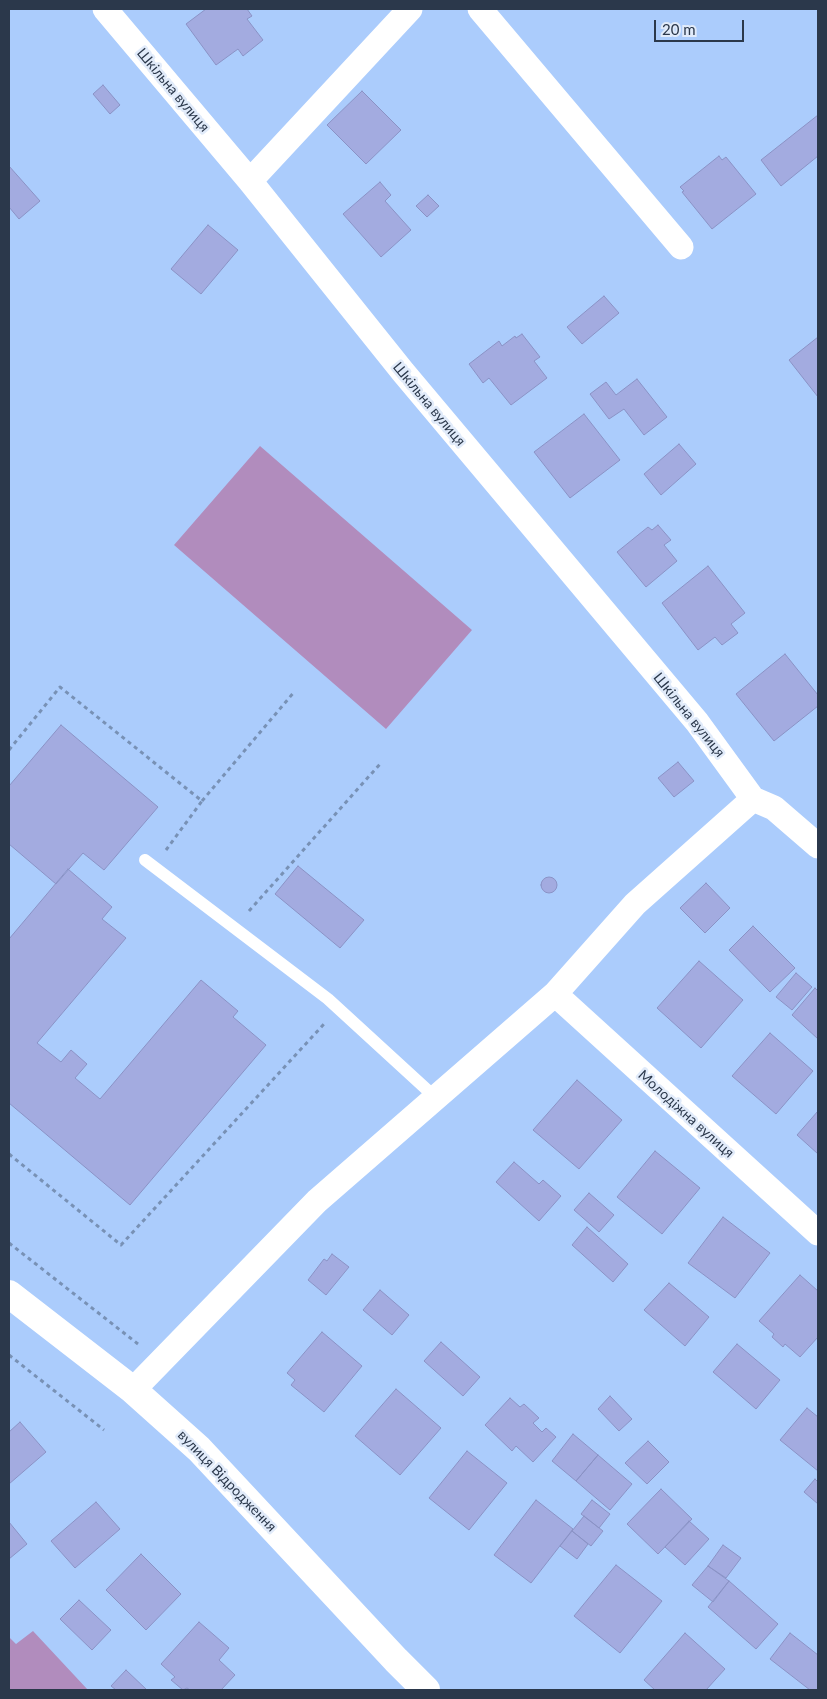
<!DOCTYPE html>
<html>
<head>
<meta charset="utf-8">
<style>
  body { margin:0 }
  #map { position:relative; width:827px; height:1699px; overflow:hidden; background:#abccfc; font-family:Lato,sans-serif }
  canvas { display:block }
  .frame { position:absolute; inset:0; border:10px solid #2b384b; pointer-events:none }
  .scale { position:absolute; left:654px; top:20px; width:90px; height:22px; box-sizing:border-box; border:2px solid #2b384b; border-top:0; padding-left:6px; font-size:15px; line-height:18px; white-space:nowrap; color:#2b384b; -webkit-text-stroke:4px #e1ebfa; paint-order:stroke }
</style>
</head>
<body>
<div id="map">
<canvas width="827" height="1699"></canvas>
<div class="frame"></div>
<div class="scale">20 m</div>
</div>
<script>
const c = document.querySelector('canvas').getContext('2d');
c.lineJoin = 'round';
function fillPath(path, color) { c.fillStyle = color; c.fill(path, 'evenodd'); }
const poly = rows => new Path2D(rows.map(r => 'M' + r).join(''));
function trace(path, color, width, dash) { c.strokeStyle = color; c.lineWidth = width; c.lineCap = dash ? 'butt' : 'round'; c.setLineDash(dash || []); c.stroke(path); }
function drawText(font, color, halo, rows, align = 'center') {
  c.font = font + ' Lato,sans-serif'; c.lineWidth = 5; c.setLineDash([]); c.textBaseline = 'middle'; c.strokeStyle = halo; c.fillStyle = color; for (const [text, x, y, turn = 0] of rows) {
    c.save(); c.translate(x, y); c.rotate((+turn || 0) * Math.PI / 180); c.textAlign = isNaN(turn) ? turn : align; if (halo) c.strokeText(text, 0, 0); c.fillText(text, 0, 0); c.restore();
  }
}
fillPath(poly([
  [260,446,472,630,386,729,174,545],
  [33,1631,88,1690,9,1690,9,1637,16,1644]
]), '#b18cbd');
const building = poly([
  [206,9,247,9,252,16,247,19,263,40,243,56,238,49,216,65,186,24,206,9],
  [103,85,120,105,110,114,93,94,103,85],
  [362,91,401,130,366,164,327,125,362,91],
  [818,115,818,156,781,186,761,160,818,115],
  [719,156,722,160,726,157,756,194,712,229,682,192,684,191,680,187,719,156],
  [9,166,40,201,19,219,9,207,9,166],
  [380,182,391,195,385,201,411,230,381,257,343,214,380,182],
  [428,195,439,206,427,217,416,206,428,195],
  [208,225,238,250,201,294,171,269,208,225],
  [604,296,619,313,582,344,567,327,604,296],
  [522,334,540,357,534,361,547,378,511,405,489,378,483,383,469,364,499,341,502,346,515,336,516,338,522,334],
  [818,337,818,397,789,360,818,337],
  [637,379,667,417,644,435,624,409,609,419,590,394,606,382,616,395,637,379],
  [584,414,620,460,570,498,534,452,584,414],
  [679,444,696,464,661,495,644,474,679,444],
  [658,525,671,540,664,545,677,561,646,587,617,552,648,527,652,530,658,525],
  [708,566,745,613,731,624,738,633,722,645,715,637,698,650,662,603,708,566],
  [785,654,818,695,818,706,774,741,736,694,785,654],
  [61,725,158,807,104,870,83,853,56,884,9,844,9,786,61,725],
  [678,762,694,781,674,797,658,778,678,762],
  [298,866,364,920,340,948,275,894,298,866],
  [68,869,112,907,102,919,126,938,37,1043,61,1062,71,1050,87,1064,75,1078,100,1099,201,980,238,1011,233,1017,266,1045,130,1205,9,1103,9,939,68,869],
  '541 885a8 8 0 1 1 16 0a8 8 0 1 1-16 0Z',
  [706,883,730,908,705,933,680,908,706,883],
  [753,926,795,968,770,992,729,950,753,926],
  [699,961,743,1000,701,1048,657,1008,699,961],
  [796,973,812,987,792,1010,776,997,796,973],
  [815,988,818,991,818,1039,792,1015,815,988],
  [770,1033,813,1071,776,1114,732,1076,770,1033],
  [577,1080,622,1120,579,1169,533,1130,577,1080],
  [818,1111,818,1154,797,1135,818,1111],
  [655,1151,700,1188,662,1234,617,1197,655,1151],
  [514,1162,539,1184,543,1180,561,1196,539,1221,496,1182,514,1162],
  [589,1193,614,1215,599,1232,574,1210,589,1193],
  [723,1217,770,1253,735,1298,688,1263,723,1217],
  [587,1227,628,1264,613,1282,572,1245,587,1227],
  [332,1254,349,1267,326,1295,308,1280,324,1259,327,1261,332,1254],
  [800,1275,818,1291,818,1337,800,1357,785,1344,783,1347,772,1337,774,1334,759,1321,800,1275],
  [669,1283,709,1317,685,1346,644,1310,669,1283],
  [380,1290,409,1315,392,1335,363,1310,380,1290],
  [322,1332,362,1366,324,1412,291,1385,295,1380,287,1373,322,1332],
  [441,1342,480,1377,463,1396,424,1361,441,1342],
  [737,1344,780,1380,756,1409,713,1372,737,1344],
  [396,1389,441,1428,400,1475,355,1436,396,1389],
  [610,1396,632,1419,619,1431,598,1409,610,1396],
  [510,1398,520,1407,524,1404,539,1418,533,1423,542,1432,546,1428,556,1437,533,1462,516,1446,512,1451,485,1425,510,1398],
  [807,1408,818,1417,818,1471,780,1440,807,1408],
  [20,1422,46,1452,9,1484,9,1432,20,1422],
  [573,1434,598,1455,576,1481,552,1461,573,1434],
  [648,1441,669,1462,647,1484,625,1463,648,1441],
  [467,1451,507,1483,469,1530,429,1498,467,1451],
  [598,1455,632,1484,610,1510,576,1481,598,1455],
  [815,1479,818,1482,818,1504,804,1492,815,1479],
  [661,1489,692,1519,658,1554,627,1524,661,1489],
  [536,1500,573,1529,531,1583,494,1555,536,1500],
  [592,1500,610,1514,599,1528,581,1514,592,1500],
  [96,1502,120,1529,75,1568,51,1541,96,1502],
  [584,1516,603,1531,591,1546,572,1531,584,1516],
  [689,1521,709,1539,685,1565,665,1547,689,1521],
  [9,1522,27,1544,9,1559,9,1522],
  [572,1531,588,1544,577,1559,560,1546,572,1531],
  [723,1545,741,1558,726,1578,708,1566,723,1545],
  [141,1554,181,1594,146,1630,106,1590,141,1554],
  [616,1565,662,1601,620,1653,574,1616,616,1565],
  [708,1566,729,1581,713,1602,692,1585,708,1566],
  [729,1581,778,1624,756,1649,708,1607,729,1581],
  [79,1600,111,1630,92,1650,60,1619,79,1600],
  [199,1622,229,1648,219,1660,235,1675,221,1690,190,1690,187,1688,183,1690,171,1680,175,1677,161,1664,199,1622],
  [685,1633,725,1669,706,1690,655,1690,644,1680,685,1633],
  [790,1633,818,1655,818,1690,810,1690,770,1659,790,1633],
  [126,1670,147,1690,116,1690,111,1686,126,1670]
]);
fillPath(building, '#a3abe0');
trace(building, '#8a92c5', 1);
trace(poly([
  [9,750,60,687,202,801,166,850],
  [202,801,295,691],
  [249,911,380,764],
  [9,1154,121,1245,324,1024],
  [9,1243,138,1344],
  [9,1355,104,1430]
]), '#7891b5', 3, [4, 4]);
trace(poly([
  [145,860,328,999,436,1098]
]), '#fff', 12);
trace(poly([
  [105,9,250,181,403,372,697,722,753,799],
  [480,9,681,247],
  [250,181,410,9],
  [753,799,774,808,818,846],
  [555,994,818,1233],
  [133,1390,317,1201,555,994,635,904,753,799]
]), '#fff', 25);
trace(poly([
  [9,1294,133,1390,199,1449,396,1660,426,1690]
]), '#fff', 28);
drawText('14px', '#2b384b', '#e1ebfa', [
  ["Шкільна вулиця",173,90,50],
  ["Шкільна вулиця",429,404,50],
  ["Шкільна вулиця",689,715,51],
  ["Молодіжна вулиця",686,1114,42],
  ["вулиця Відродження",227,1481,46]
]);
</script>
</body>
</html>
